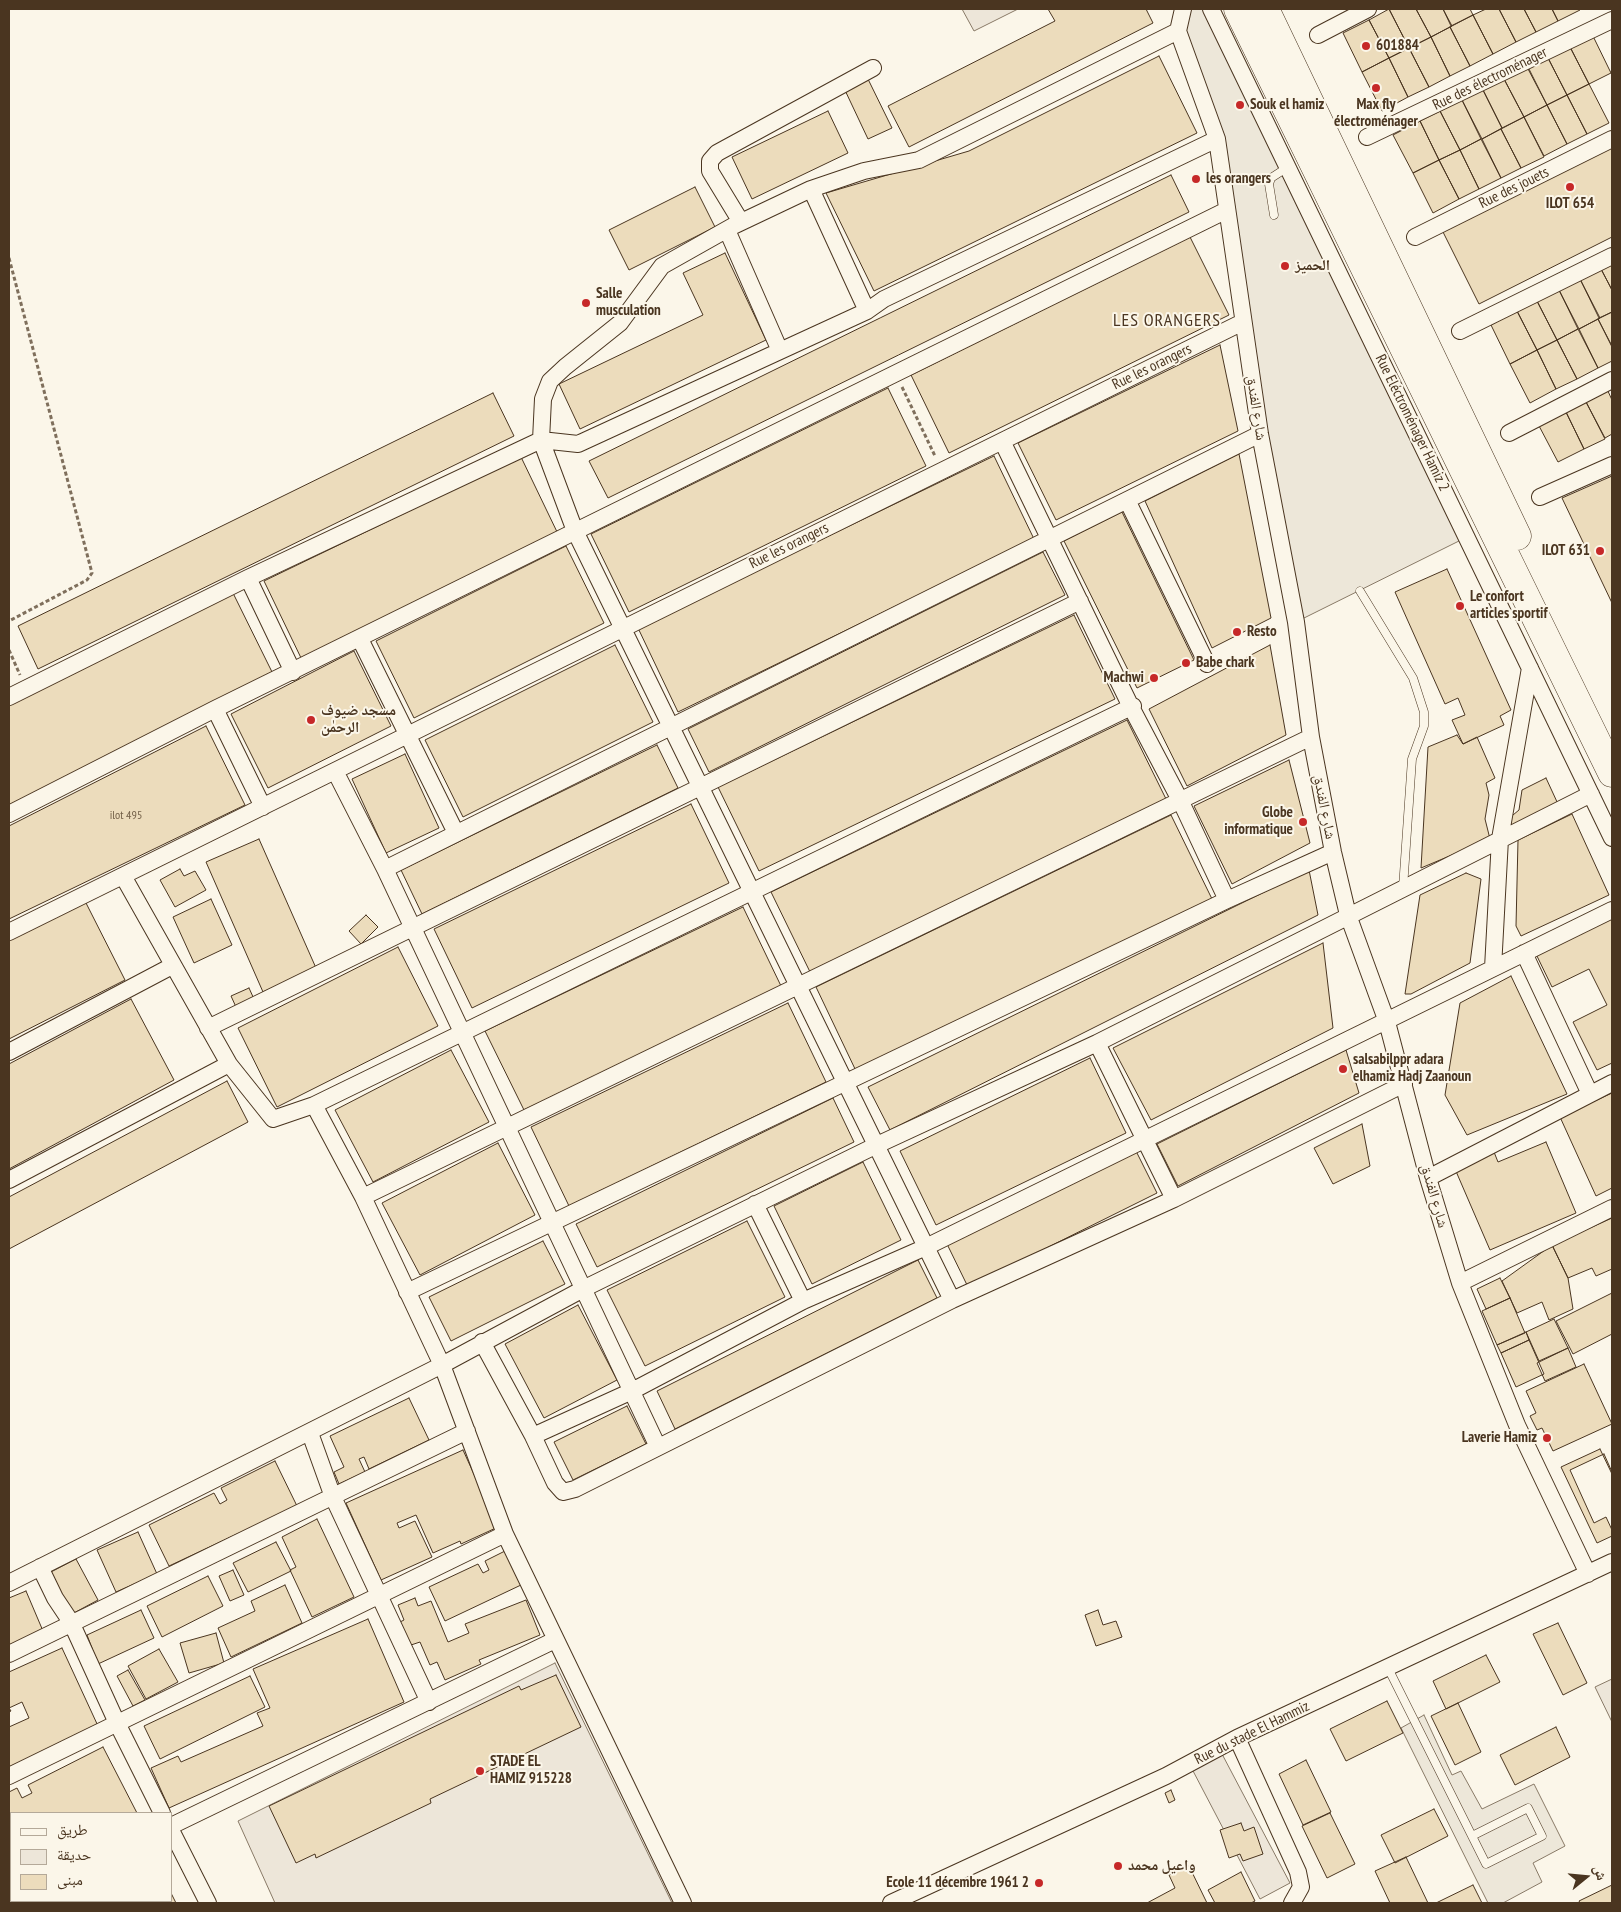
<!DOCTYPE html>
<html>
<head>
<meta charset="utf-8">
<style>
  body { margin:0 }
  #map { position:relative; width:1621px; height:1912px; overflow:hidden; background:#fbf6e9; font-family:"PT Sans Narrow","Noto Naskh Arabic",sans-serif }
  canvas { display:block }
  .frame { position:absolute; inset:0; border:10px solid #4a3520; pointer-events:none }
  .legend { position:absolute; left:10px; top:1812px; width:162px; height:90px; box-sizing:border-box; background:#fbf6e9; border:1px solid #b4a999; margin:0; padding:6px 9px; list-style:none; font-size:15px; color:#4a3520 }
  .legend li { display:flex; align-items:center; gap:10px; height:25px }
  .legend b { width:25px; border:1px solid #b4a999 }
  .north { position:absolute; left:1561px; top:1852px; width:50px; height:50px; -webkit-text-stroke:4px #fbf6e9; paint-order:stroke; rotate:73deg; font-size:14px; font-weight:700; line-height:20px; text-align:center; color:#4a3520 }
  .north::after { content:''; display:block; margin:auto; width:18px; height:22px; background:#4a3520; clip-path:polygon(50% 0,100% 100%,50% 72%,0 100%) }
</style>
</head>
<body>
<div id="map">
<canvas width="1621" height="1912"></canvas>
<div class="frame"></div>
<ul class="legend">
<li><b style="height:6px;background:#fbf6e9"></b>طريق</li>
<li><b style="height:14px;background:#ede6d9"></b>حديقة</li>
<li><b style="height:14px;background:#ecdcbc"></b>مبنى</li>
</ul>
<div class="north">ش</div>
</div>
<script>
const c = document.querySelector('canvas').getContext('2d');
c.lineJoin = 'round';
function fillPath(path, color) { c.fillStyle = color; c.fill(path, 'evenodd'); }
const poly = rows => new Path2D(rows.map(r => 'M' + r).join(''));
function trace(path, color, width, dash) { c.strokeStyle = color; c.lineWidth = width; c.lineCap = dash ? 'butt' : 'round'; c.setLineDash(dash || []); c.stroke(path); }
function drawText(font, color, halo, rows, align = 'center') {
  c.font = font + ' "PT Sans Narrow","Noto Naskh Arabic",sans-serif'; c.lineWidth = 4; c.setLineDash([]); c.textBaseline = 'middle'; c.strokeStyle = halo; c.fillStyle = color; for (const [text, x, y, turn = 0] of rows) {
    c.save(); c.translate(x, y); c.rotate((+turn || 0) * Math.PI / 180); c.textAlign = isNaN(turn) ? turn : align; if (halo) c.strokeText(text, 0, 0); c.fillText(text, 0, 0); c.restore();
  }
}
const green = poly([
  [962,9,1018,9,974,31,962,9],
  [555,1663,672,1903,275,1903,238,1821,555,1663],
  [1612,1679,1612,1722,1595,1687,1612,1679],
  [1222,1754,1290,1883,1260,1899,1192,1769,1222,1754]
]);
fillPath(green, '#ede6d9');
trace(green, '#887966', 1);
const parking = poly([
  [1188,9,1211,9,1467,537,1296,622,1217,139,1181,29,1188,9],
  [1424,1715,1452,1775,1461,1771,1482,1809,1534,1784,1565,1846,1533,1863,1542,1882,1503,1903,1488,1903,1401,1728,1424,1715]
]);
fillPath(parking, '#ede7d9');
trace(parking, '#887966', 1);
const building = poly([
  [1048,9,1146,9,1153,23,909,147,888,106,1055,21,1048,9],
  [1389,9,1416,9,1431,37,1409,48,1389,9],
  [1389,9,1409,48,1389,58,1369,20,1389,9],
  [1416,9,1443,9,1452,26,1431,37,1416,9],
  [1443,9,1470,9,1473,15,1451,26,1443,9],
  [1486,9,1499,9,1516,42,1493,54,1473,15,1486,9],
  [1499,9,1524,9,1536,32,1516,42,1499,9],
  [1524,9,1552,9,1558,21,1536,32,1524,9],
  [1552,9,1580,9,1580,10,1558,21,1552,9],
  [1473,15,1493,54,1470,66,1450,27,1473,15],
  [1369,20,1389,58,1362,72,1343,33,1369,20],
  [1450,27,1470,66,1450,76,1431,37,1450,27],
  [1592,34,1611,73,1589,84,1569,45,1592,34],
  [1431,37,1450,76,1429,87,1409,48,1431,37],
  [1569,45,1589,84,1567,95,1547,56,1569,45],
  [1409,48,1429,87,1408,97,1389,58,1409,48],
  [1159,56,1197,133,874,291,826,193,969,151,1159,56],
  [1547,56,1567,95,1547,105,1527,67,1547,56],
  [1389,58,1408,97,1382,111,1362,72,1389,58],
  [1528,67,1547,105,1524,117,1504,79,1528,67],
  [866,75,892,128,868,139,843,86,866,75],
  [1504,79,1524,117,1502,128,1483,90,1504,79],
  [1589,84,1609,123,1587,134,1567,95,1589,84],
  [1483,90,1502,128,1482,139,1462,100,1483,90],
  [1567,95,1587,134,1567,144,1547,105,1567,95],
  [1462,100,1481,139,1460,150,1440,111,1462,100],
  [1547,105,1567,144,1544,156,1524,117,1547,105],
  [828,111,848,153,752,199,732,157,828,111],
  [1440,111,1460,150,1439,160,1420,121,1440,111],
  [1524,117,1544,157,1521,168,1501,129,1524,117],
  [1420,121,1439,160,1413,173,1393,135,1420,121],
  [1501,129,1521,168,1501,178,1482,139,1501,129],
  [1481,139,1501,178,1479,189,1460,150,1481,139],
  [1612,144,1612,237,1479,304,1442,230,1612,144],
  [1460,150,1479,189,1459,199,1439,160,1460,150],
  [1439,160,1459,199,1433,213,1413,173,1439,160],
  [1171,175,1189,212,608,498,589,461,1171,175],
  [695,187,715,227,629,270,609,230,695,187],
  [1190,237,1229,315,949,453,911,375,1190,237],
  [725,253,766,340,580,429,559,384,703,315,683,273,725,253],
  [1612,264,1612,290,1601,269,1612,264],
  [1601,269,1612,290,1612,312,1599,318,1580,279,1601,269],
  [1580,279,1600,318,1579,329,1559,290,1580,279],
  [1559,290,1578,329,1557,340,1537,301,1559,290],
  [1537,301,1557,340,1537,350,1517,311,1537,301],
  [1517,311,1537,350,1510,364,1491,325,1517,311],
  [1612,312,1612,347,1598,319,1612,312],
  [1598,319,1612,346,1612,361,1598,368,1579,329,1598,319],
  [1578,329,1598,368,1577,379,1557,340,1578,329],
  [1557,340,1577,379,1556,389,1537,350,1557,340],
  [1220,345,1238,431,1056,520,1018,443,1220,345],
  [1537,350,1556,389,1530,403,1510,364,1537,350],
  [888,388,926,466,629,612,591,534,888,388],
  [1607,389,1612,400,1612,434,1605,438,1585,400,1607,389],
  [493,393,514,436,38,669,18,626,493,393],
  [1585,400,1605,439,1584,449,1565,410,1585,400],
  [1565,410,1584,449,1558,462,1538,424,1565,410],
  [1239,454,1271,618,1212,648,1145,501,1239,454],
  [994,456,1034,539,678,712,638,628,994,456],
  [521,457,559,536,302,660,264,581,521,457],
  [1612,476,1612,603,1562,498,1612,476],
  [1122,512,1194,660,1137,688,1064,541,1122,512],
  [566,546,604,623,414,718,376,641,566,546],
  [1043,552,1065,595,709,772,688,729,1043,552],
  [1447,569,1511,710,1500,716,1504,725,1463,744,1452,720,1465,715,1458,698,1445,704,1395,592,1447,569],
  [232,591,274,676,9,810,9,704,232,591],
  [1074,615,1115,699,759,871,718,787,1074,615],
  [615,645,653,722,463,817,425,740,615,645],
  [1270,645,1286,735,1187,786,1149,709,1270,645],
  [354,651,391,726,268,788,231,714,354,651],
  [1127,720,1168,803,812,976,771,892,1127,720],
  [206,726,245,805,9,919,9,826,206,726],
  [1457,735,1463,744,1477,737,1495,778,1486,783,1489,795,1485,819,1490,839,1421,868,1428,747,1457,735],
  [657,745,678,788,422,914,401,870,657,745],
  [405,754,439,828,386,853,352,779,405,754],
  [1289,760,1310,843,1232,884,1194,806,1289,760],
  [1546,778,1558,804,1512,827,1507,820,1519,810,1522,790,1546,778],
  [691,804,729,883,472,1008,434,929,691,804],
  [1572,814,1609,895,1521,936,1516,926,1518,840,1572,814],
  [1171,815,1212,899,856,1071,816,987,1171,815],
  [259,839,316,968,263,992,206,862,259,839],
  [180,869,184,876,195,871,206,890,175,907,160,880,180,869],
  [1309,870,1318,915,890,1130,868,1087,1309,870],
  [1466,873,1481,879,1470,963,1411,994,1405,994,1420,895,1466,873],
  [211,899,232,945,194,963,173,917,211,899],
  [85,901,125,980,9,1039,9,940,85,901],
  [743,907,781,986,524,1110,485,1031,743,907],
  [366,915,378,927,361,944,349,931,366,915],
  [1612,915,1612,1063,1597,1070,1573,1022,1607,1005,1589,969,1552,987,1535,952,1612,915],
  [1323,943,1333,1028,1151,1120,1113,1048,1323,943],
  [398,947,438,1026,277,1107,238,1028,398,947],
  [1511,976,1567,1094,1467,1135,1445,1095,1460,1003,1511,976],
  [249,988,254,999,236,1007,231,996,249,988],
  [131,999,174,1080,9,1169,9,1064,131,999],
  [788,1003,826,1082,569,1206,531,1127,788,1003],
  [451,1050,489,1122,373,1182,335,1110,451,1050],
  [1346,1050,1359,1093,1178,1186,1157,1144,1346,1050],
  [1090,1058,1126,1133,936,1225,900,1151,1090,1058],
  [227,1081,248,1122,9,1249,9,1197,227,1081],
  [1612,1093,1612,1188,1596,1196,1560,1117,1612,1093],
  [833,1098,854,1142,597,1267,576,1224,833,1098],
  [1362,1124,1370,1166,1333,1184,1314,1148,1362,1124],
  [1546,1142,1576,1213,1490,1250,1455,1169,1494,1152,1498,1162,1546,1142],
  [498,1143,535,1215,420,1275,382,1203,498,1143],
  [1136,1151,1157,1193,968,1287,947,1244,1136,1151],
  [863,1162,901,1240,812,1284,774,1206,863,1162],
  [1612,1218,1612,1269,1596,1276,1592,1268,1568,1278,1552,1245,1612,1218],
  [747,1221,785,1297,645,1366,607,1290,747,1221],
  [543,1241,565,1284,451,1341,429,1297,543,1241],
  [1552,1245,1568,1278,1573,1309,1549,1320,1542,1302,1517,1313,1502,1281,1552,1245],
  [918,1260,937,1298,675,1429,657,1391,918,1260],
  [1500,1278,1510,1298,1486,1309,1477,1289,1500,1278],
  [1612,1293,1612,1334,1573,1354,1556,1321,1612,1293],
  [1510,1298,1525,1333,1497,1345,1482,1311,1510,1298],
  [578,1305,617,1380,544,1418,505,1344,578,1305],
  [1554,1319,1568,1348,1539,1361,1526,1332,1554,1319],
  [1526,1332,1529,1340,1501,1353,1497,1345,1526,1332],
  [1529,1340,1544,1374,1516,1387,1501,1353,1529,1340],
  [1568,1348,1576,1367,1545,1381,1537,1363,1568,1348],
  [1584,1364,1612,1424,1553,1451,1542,1428,1537,1430,1530,1416,1536,1413,1526,1391,1584,1364],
  [409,1398,429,1440,369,1469,364,1457,359,1459,365,1472,339,1484,334,1472,344,1467,330,1436,409,1398],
  [627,1406,646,1444,573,1480,554,1442,627,1406],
  [1600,1449,1612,1474,1612,1536,1597,1543,1561,1467,1600,1449],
  [463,1450,498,1527,461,1544,460,1541,433,1553,416,1515,397,1523,399,1528,415,1521,432,1557,381,1580,346,1503,463,1450],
  [1604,1454,1612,1472,1612,1530,1606,1517,1594,1523,1570,1470,1604,1454],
  [275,1461,297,1506,169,1566,149,1525,214,1493,220,1504,227,1500,221,1488,275,1461],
  [317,1519,354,1597,312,1617,290,1570,296,1567,282,1537,317,1519],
  [138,1532,157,1574,116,1592,97,1550,138,1532],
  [276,1542,291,1571,248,1592,233,1563,276,1542],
  [505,1551,521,1585,445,1621,429,1587,478,1564,483,1573,489,1570,485,1561,505,1551],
  [76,1559,98,1600,72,1614,49,1573,76,1559],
  [233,1570,244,1595,230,1601,219,1576,233,1570],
  [208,1576,223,1606,162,1637,147,1606,208,1576],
  [285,1585,302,1623,231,1657,218,1628,255,1611,251,1601,285,1585],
  [26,1591,43,1631,9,1645,9,1598,26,1591],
  [415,1598,418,1606,431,1601,448,1642,469,1633,465,1624,526,1600,540,1635,479,1660,481,1664,445,1680,437,1662,430,1665,420,1642,408,1646,398,1623,404,1620,398,1605,415,1598],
  [141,1610,154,1638,98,1664,87,1635,141,1610],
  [1098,1610,1103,1625,1116,1621,1122,1637,1096,1646,1085,1615,1098,1610],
  [368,1619,404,1702,169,1808,151,1768,178,1756,181,1762,263,1726,257,1713,270,1708,253,1669,368,1619],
  [1558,1623,1587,1683,1563,1695,1533,1634,1558,1623],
  [216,1633,224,1663,189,1673,180,1643,216,1633],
  [62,1648,98,1726,9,1767,9,1727,29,1718,22,1702,9,1708,11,1711,9,1712,9,1672,62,1648],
  [159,1649,178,1682,146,1699,128,1666,159,1649],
  [1486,1655,1500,1682,1446,1709,1433,1681,1486,1655],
  [128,1670,145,1700,133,1706,117,1676,128,1670],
  [556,1675,581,1727,430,1799,431,1803,316,1858,315,1854,296,1863,269,1806,519,1686,521,1690,556,1675],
  [250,1676,265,1707,160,1759,144,1726,250,1676],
  [1387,1701,1403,1733,1346,1761,1330,1729,1387,1701],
  [1458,1703,1481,1752,1455,1765,1431,1716,1458,1703],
  [1556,1727,1570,1757,1515,1785,1500,1755,1556,1727],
  [103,1747,137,1813,11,1813,11,1843,9,1844,9,1792,17,1788,22,1798,32,1793,28,1785,103,1747],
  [1306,1760,1331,1812,1303,1825,1279,1774,1306,1760],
  [1171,1790,1175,1800,1169,1803,1165,1793,1171,1790],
  [1434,1809,1448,1836,1395,1863,1381,1835,1434,1809],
  [1330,1813,1355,1864,1327,1878,1302,1826,1330,1813],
  [1241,1823,1244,1831,1254,1827,1263,1854,1243,1861,1240,1854,1229,1858,1220,1830,1241,1823],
  [11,1847,11,1891,9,1892,9,1848,11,1847],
  [1406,1857,1428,1903,1390,1903,1375,1871,1406,1857],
  [1189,1866,1207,1903,1147,1903,1175,1888,1169,1875,1189,1866],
  [1241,1872,1255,1901,1251,1903,1215,1903,1208,1890,1241,1872],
  [1473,1885,1482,1903,1436,1903,1473,1885],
  [1612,1885,1612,1903,1580,1903,1579,1901,1612,1885],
  [171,1893,176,1903,63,1903,69,1901,171,1901,171,1893]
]);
fillPath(building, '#ecdcbc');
trace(building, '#4a3520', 1);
const lane = poly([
  [1274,215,1269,184,1271,178,1288,167],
  [1360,591,1413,678,1424,712,1424,726,1412,759,1403,888],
  [1388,1668,1486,1864,1542,1836,1528,1808,1472,1836]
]);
const street = poly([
  [1183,9,1178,31,1217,139,1260,434,1296,622,1311,737,1333,852,1348,915,1387,1022,1428,1178,1460,1283,1517,1425,1588,1574],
  [1211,9,1612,838],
  [1318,35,1368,9],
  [1367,137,1612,20],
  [811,189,867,311],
  [741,222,710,171,710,161,717,153,873,68],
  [727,230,780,351],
  [1415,237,1612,139],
  [1460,331,1612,256],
  [1509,433,1612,380],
  [1002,441,1131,707,1181,802,1227,900],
  [1540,497,1612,465],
  [1127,500,1207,664],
  [248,578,293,672],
  [360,639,456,833],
  [9,697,248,578,541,440,578,444,780,351,867,311,884,299,1217,139],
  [215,709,263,807],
  [335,771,385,869,1260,434],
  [9,814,215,709,1227,210],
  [385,869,658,1447],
  [123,876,229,1064],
  [9,932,1243,322],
  [1524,953,1590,1094],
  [1493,968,1500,839,1530,668],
  [208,1028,1080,601],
  [1097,1043,1174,1199],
  [9,1052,172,966],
  [314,1105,1133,706],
  [1428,1178,1612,1083],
  [9,1180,229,1064,273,1119,314,1105,363,1197,442,1365,585,1288,877,1145,1097,1043,1591,794],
  [363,1197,1311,737],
  [755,1204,803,1301],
  [1460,1283,1612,1208],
  [407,1292,1227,900,1333,852],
  [952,1300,575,531,541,440,543,399,550,381,565,367,620,323,662,266,733,226,811,189,864,171,919,160,1178,31],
  [482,1342,533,1436,555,1483,563,1492,575,1489,952,1300,1174,1199,1404,1084],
  [310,1433,333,1497,429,1702],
  [533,1436,632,1391,803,1301,926,1247,1612,910],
  [40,1567,55,1598,71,1622,117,1723,162,1813],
  [9,1583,442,1365,505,1534,683,1903],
  [9,1654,467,1431],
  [1237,1738,1298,1872,1301,1887,1292,1903],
  [9,1776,505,1534],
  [171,1826,555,1640],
  [171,1830,208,1903],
  [18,1903,23,1901],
  [891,1903,1166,1776,1237,1738,1612,1562]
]);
const highway = poly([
  [1238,9,1612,773],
  [1265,9,1517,536]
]);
trace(lane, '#4a3520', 9);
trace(street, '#4a3520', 18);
trace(highway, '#4a3520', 29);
trace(poly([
  [9,258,92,573,87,580,9,621],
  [902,387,935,456],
  [9,650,20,675]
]), '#7f6f5c', 3, [4, 2.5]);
trace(lane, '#fbf6e9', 8);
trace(street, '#fbf6e9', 16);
trace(highway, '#fbf6e9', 28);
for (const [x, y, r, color] of [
  [1366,46,5,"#c62828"],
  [1376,88,5,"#c62828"],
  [1240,105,5,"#c62828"],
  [1196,179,5,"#c62828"],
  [1570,187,5,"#c62828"],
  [1285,266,5,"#c62828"],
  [586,303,5,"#c62828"],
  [1600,551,5,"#c62828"],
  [1460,606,5,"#c62828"],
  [1237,632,5,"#c62828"],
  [1186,663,5,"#c62828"],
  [1154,678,5,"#c62828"],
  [311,720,5,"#c62828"],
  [1303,822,5,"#c62828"],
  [1343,1069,5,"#c62828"],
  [1547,1438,5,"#c62828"],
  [480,1771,5,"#c62828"],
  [1118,1866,5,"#c62828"],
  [1039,1883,5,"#c62828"]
]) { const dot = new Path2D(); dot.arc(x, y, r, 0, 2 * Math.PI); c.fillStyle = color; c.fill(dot); trace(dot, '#fbf6e9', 2); }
drawText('12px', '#725f47', null, [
  ["ilot 495",126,816]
]);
drawText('bold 15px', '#4a3520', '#fbf6e9', [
  ["601884",1376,46],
  ["Souk el hamiz",1250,105],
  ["Max fly",1376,105,"center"],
  ["électroménager",1376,122,"center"],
  ["les orangers",1206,179],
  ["ILOT 654",1570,204,"center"],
  ["الحميز",1295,266],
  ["Salle",596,294],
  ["musculation",596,311],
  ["ILOT 631",1590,551,"right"],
  ["Le confort",1470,597],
  ["articles sportif",1470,614],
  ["Resto",1247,632],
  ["Babe chark",1196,663],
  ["Machwi",1144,678,"right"],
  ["مسجد ضيوف",321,711],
  ["الرحمٰن",321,728],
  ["Globe",1293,813,"right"],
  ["informatique",1293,830,"right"],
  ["salsabilppr adara",1353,1060],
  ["elhamiz Hadj Zaanoun",1353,1077],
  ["Laverie Hamiz",1537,1438,"right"],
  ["STADE EL",490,1762],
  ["HAMIZ 915228",490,1779],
  ["واعيل محمد",1128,1866],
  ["Ecole 11 décembre 1961 2",1029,1883,"right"]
], 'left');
drawText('15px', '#4a3520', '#fbf6e9', [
  ["Rue des électroménager",1490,79,-26],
  ["Rue des jouets",1514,188,-26],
  ["Rue les orangers",1152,367,-26],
  ["شارع الفندق",1256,408,81],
  ["Rue Eléctroménager Hamiz 2",1412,423,64],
  ["Rue les orangers",789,546,-26],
  ["شارع الفندق",1324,807,79],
  ["شارع الفندق",1434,1196,74],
  ["Rue du stade El Hammiz",1252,1733,-26]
]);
c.letterSpacing = '1px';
drawText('18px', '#4a3520', '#fbf6e9', [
  ["LES ORANGERS",1167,321]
]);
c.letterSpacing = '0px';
</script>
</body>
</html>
